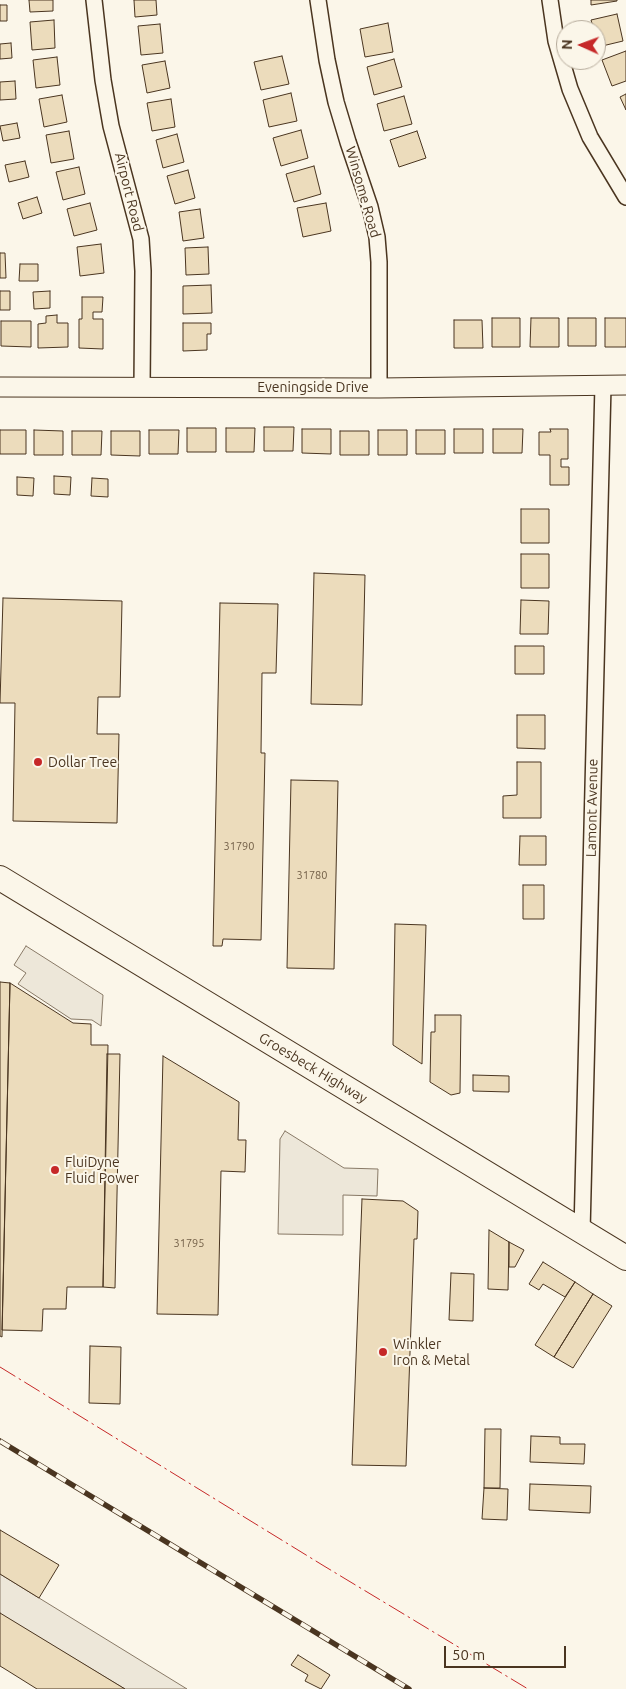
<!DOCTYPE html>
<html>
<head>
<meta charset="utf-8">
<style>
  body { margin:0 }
  #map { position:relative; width:626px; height:1689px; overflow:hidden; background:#fbf6e9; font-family:Ubuntu,sans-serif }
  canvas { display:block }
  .north { position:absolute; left:556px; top:20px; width:50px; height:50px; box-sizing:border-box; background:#fbf6e9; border:1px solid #b4a999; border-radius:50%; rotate:272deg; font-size:14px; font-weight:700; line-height:20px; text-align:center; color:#4a3520 }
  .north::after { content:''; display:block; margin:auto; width:18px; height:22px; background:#c62828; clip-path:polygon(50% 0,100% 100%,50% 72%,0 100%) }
  .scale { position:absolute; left:444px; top:1646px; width:122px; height:22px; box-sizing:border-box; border:2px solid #4a3520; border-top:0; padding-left:6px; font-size:15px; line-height:18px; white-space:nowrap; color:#4a3520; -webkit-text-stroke:4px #fbf6e9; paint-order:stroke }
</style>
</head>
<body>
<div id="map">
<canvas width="626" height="1689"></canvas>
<div class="north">N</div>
<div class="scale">50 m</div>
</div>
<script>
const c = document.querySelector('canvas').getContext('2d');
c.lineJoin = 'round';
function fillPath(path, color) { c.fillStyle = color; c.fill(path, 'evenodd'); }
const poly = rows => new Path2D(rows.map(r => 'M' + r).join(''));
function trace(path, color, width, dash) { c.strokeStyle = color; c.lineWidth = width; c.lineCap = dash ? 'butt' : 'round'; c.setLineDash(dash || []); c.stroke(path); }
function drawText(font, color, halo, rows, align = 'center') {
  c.font = font + ' Ubuntu,sans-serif'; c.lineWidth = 4; c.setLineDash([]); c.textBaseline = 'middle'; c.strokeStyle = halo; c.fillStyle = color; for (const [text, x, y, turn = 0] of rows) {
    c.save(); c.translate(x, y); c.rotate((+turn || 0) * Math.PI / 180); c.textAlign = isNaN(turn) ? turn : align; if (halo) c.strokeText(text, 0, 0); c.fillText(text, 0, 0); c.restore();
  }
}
const parking = poly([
  [26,946,103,995,101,1026,92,1020,71,1019,18,984,26,973,14,965,26,946],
  [285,1131,344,1168,378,1169,377,1196,343,1195,343,1235,278,1234,280,1139,285,1131],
  [0,1574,187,1689,125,1689,0,1614,0,1574]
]);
fillPath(parking, '#ede7d9');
trace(parking, '#887966', 1);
const building = poly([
  [29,0,53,0,53,11,30,12,29,0],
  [134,0,156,0,157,15,135,17,134,0],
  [591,0,617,0,617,1,591,5,591,0],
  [0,5,7,5,7,21,0,21,0,5],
  [617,14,623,41,598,47,596,30,594,30,591,20,617,14],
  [54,20,55,48,32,50,30,22,54,20],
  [388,23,393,52,365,57,360,29,388,23],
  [160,24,163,53,141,55,138,26,160,24],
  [11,43,12,58,0,59,0,44,11,43],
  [626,51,626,81,612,86,602,60,626,51],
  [282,56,289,84,261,90,254,62,282,56],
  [57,57,60,85,36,88,33,60,57,57],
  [394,59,402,87,374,95,367,67,394,59],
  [165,61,170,88,147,93,142,65,165,61],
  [15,81,16,99,0,100,0,82,15,81],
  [291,93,297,121,269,127,263,100,291,93],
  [626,94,626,110,620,97,626,94],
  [62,95,67,122,44,127,39,99,62,95],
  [404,96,412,124,384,131,377,104,404,96],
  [171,99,175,127,152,131,147,103,171,99],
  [17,123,20,138,3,141,0,126,17,123],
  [301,130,308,158,281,166,273,138,301,130],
  [69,131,74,159,51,163,46,135,69,131],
  [417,131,426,158,399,167,390,140,417,131],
  [177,134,184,162,163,168,156,140,177,134],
  [25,161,29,177,9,182,5,165,25,161],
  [314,166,321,194,294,202,286,174,314,166],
  [79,167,85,194,63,200,56,172,79,167],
  [188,170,195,198,175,204,167,176,188,170],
  [37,197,42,213,23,219,18,203,37,197],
  [90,203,97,230,74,236,67,209,90,203],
  [326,203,331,231,303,237,297,208,326,203],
  [200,209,204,238,183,241,179,212,200,209],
  [101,244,104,273,80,276,77,247,101,244],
  [208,247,209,274,186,275,185,248,208,247],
  [0,253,5,253,6,278,0,278,0,253],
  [20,264,38,264,38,281,19,281,20,264],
  [211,285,212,313,183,314,183,286,211,285],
  [0,291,10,291,10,310,0,310,0,291],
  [50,291,50,308,34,309,33,292,50,291],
  [82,297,103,297,102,312,93,312,93,319,103,319,103,349,79,348,79,319,82,319,82,297],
  [57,315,57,323,68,323,68,347,38,348,38,324,46,323,46,316,57,315],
  [492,318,520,318,520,347,492,347,492,318],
  [531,318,559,318,559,347,530,347,531,318],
  [568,318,596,318,596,346,568,346,568,318],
  [605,318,626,318,626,347,605,347,605,318],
  [454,320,482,320,483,348,454,348,454,320],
  [1,321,31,321,31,347,1,346,1,321],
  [183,323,211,323,211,334,207,334,207,350,183,351,183,323],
  [264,427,294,427,293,451,264,451,264,427],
  [187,428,216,428,216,452,187,452,187,428],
  [226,428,255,428,254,452,226,452,226,428],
  [302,429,331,429,331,454,302,453,302,429],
  [454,429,483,429,483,453,454,453,454,429],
  [493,429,523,429,522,453,493,453,493,429],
  [550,429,568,429,568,459,561,459,561,467,569,467,569,485,550,485,550,455,539,455,539,432,551,432,550,429],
  [0,430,26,430,26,454,0,454,0,430],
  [34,430,63,431,63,455,34,455,34,430],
  [149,430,179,430,178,454,149,454,149,430],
  [378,430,407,430,407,455,378,455,378,430],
  [416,430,445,430,445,454,416,454,416,430],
  [72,431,102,431,101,455,72,455,72,431],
  [111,431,140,431,140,456,111,455,111,431],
  [340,431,369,431,369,455,340,455,340,431],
  [54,476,71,477,70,495,54,494,54,476],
  [17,477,34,478,33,496,17,495,17,477],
  [92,478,108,479,108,497,91,496,92,478],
  [521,509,549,509,549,543,521,543,521,509],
  [521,554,549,554,549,588,521,588,521,554],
  [314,573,365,575,362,705,311,704,314,573],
  [3,598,122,601,120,697,98,697,97,734,119,734,117,823,13,821,15,703,0,703,3,598],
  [521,600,549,601,548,634,520,634,521,600],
  [220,603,278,604,276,673,262,673,261,753,265,753,261,940,223,939,222,946,213,946,220,603],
  [515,646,544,646,544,674,515,674,515,646],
  [517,715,545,715,545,749,517,748,517,715],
  [517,762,541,762,541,818,503,818,503,796,517,795,517,762],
  [291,780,338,781,334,969,287,968,291,780],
  [520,836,546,836,546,865,519,865,520,836],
  [523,885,544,885,544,919,523,919,523,885],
  [395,924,426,925,422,1064,393,1045,395,924],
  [0,982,10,983,2,1337,0,1336,0,982],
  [10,983,73,1023,91,1024,91,1045,108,1045,103,1287,67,1287,66,1309,43,1309,42,1331,2,1330,10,983],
  [435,1015,461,1015,460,1093,451,1095,430,1082,431,1032,435,1032,435,1015],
  [107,1054,120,1054,115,1288,103,1287,107,1054],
  [163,1056,239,1102,238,1140,246,1140,245,1172,221,1171,218,1315,157,1314,163,1056],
  [473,1075,509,1076,509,1092,473,1091,473,1075],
  [362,1199,403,1201,418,1211,417,1239,414,1239,406,1466,352,1465,362,1199],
  [489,1230,509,1242,508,1290,488,1289,489,1230],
  [509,1242,524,1250,515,1267,509,1267,509,1242],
  [543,1262,575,1282,565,1297,543,1284,539,1290,529,1284,543,1262],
  [451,1273,474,1274,473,1321,449,1320,451,1273],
  [575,1282,593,1294,554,1357,535,1345,575,1282],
  [593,1294,612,1306,573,1368,554,1357,593,1294],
  [90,1346,121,1347,120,1404,89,1403,90,1346],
  [485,1429,501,1429,500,1488,484,1488,485,1429],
  [531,1436,560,1437,560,1444,585,1444,584,1464,530,1462,531,1436],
  [530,1484,591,1486,590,1513,529,1510,530,1484],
  [484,1488,508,1489,507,1520,482,1519,484,1488],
  [0,1530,59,1565,39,1598,0,1574,0,1530],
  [0,1613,125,1689,37,1689,5,1669,0,1666,0,1613],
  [298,1655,330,1675,321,1689,305,1681,308,1675,291,1665,298,1655]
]);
fillPath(building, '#ecdcbc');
trace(building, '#4a3520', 1);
const minor = poly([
  [94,0,103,80,111,126,141,239,143,271,142,387],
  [318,0,327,60,336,102,348,142,370,207,377,237,379,262,379,388],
  [550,0,556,41,570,89,590,137,626,197],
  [582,1231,603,385]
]);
const tertiary = poly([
  [0,387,379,388,626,385]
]);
const primary = poly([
  [0,878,626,1258]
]);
trace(minor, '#4a3520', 18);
trace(tertiary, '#4a3520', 21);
trace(primary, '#4a3520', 26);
trace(minor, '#fbf6e9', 15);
trace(tertiary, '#fbf6e9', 19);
trace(primary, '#fbf6e9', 24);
const rail = poly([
  [0,1441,409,1689]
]);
trace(rail, '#4a3520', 5.5);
trace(rail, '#fbf6e9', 4, [11]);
trace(poly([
  [0,1367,324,1566,528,1689]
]), '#c62828', 1, [18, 4, 2.5, 4]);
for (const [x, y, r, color] of [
  [38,762,5,"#c62828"],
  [55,1170,5,"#c62828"],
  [383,1352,5,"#c62828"]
]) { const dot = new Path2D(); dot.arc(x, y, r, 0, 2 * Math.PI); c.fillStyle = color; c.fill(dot); trace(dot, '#fbf6e9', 2); }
drawText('11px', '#725f47', null, [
  ["31790",239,846],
  ["31780",312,875],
  ["31795",189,1243]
]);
drawText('14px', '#4a3520', '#fbf6e9', [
  ["Airport Road",129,192,76],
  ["Winsome Road",363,192,74],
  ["Eveningside Drive",313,387],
  ["Lamont Avenue",592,808,-89],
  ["Groesbeck Highway",313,1068,31]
]);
drawText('14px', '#4a3520', '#fbf6e9', [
  ["Dollar Tree",48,762],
  ["FluiDyne",65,1162],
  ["Fluid Power",65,1178],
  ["Winkler",393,1344],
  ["Iron & Metal",393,1360]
], 'left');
</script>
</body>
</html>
